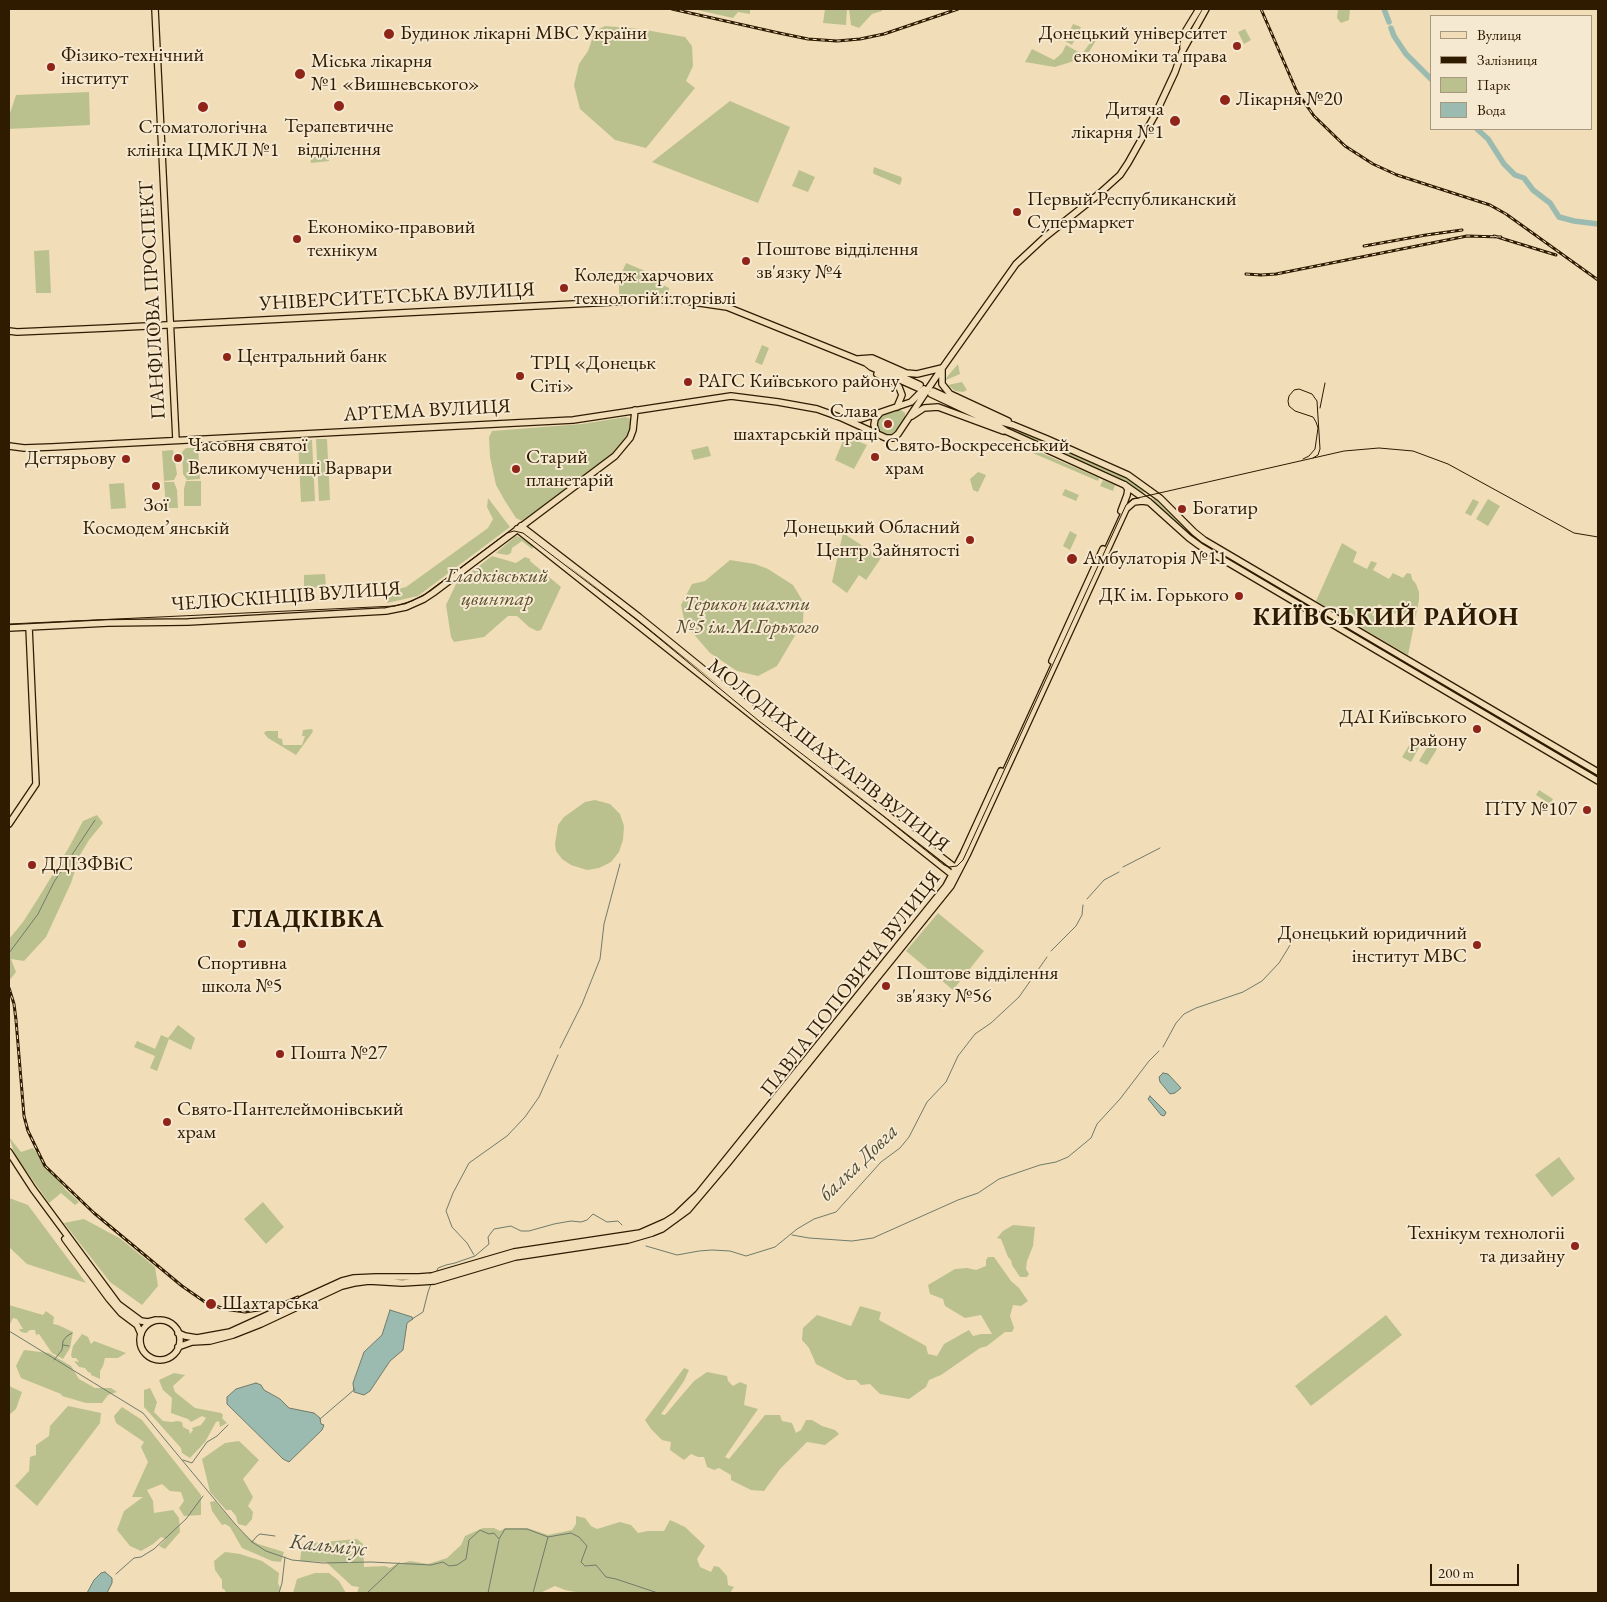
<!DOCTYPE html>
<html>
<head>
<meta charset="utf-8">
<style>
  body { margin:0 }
  #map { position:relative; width:1607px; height:1602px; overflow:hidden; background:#f1ddb8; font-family:"EB Garamond",serif }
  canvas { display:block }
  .frame { position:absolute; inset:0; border:10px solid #2f1b00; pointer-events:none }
  .legend { position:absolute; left:1430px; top:15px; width:162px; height:115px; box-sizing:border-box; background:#f6e9d1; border:1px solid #a6977d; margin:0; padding:6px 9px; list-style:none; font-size:15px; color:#2f1b00 }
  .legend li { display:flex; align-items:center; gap:10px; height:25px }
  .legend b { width:25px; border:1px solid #a6977d }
  .scale { position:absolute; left:1430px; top:1564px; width:89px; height:22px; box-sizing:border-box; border:2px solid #2f1b00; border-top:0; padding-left:6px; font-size:15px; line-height:18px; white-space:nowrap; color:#2f1b00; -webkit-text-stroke:4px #f6e9d1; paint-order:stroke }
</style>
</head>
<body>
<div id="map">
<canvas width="1607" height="1602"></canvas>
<div class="frame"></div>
<ul class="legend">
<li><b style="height:6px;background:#f1ddb8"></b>Вулиця</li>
<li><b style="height:6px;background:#2f1b00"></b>Залізниця</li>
<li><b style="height:14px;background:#bbc18e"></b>Парк</li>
<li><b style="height:14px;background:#9bbbb1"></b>Вода</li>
</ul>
<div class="scale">200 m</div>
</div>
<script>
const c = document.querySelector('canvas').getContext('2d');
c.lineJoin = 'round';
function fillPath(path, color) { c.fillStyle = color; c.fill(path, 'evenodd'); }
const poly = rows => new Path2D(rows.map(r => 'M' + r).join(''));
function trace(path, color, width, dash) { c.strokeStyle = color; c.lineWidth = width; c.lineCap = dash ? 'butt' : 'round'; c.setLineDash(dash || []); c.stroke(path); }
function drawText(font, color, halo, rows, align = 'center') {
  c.font = font + ' "EB Garamond",serif'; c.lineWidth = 4; c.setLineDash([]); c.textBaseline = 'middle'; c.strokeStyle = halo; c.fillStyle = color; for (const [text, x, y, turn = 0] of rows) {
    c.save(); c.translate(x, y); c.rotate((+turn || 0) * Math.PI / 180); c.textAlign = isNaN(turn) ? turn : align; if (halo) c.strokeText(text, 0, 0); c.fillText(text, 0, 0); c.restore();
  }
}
fillPath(poly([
  [693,9,750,9,750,14,738,12,733,18],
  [825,9,847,9,846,25,823,23],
  [849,9,882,9,882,11,872,14,859,28,851,25],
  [1338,9,1350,9,1349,20,1341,23,1337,18],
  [1073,24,1081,27,1072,45,1065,41],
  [605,26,640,29,685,37,692,46,693,66,686,81,695,88,646,148,615,140,580,109,574,85,579,64,588,51,595,31],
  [1245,29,1251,40,1244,44,1238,32],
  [1095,36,1098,37,1083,62,1077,60,1055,67,1025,62,1032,49,1054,60,1062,53,1066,45,1082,54],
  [89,92,90,125,9,129,9,116,16,95],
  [730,101,790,127,758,203,652,162],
  [328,152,329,161,311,163,310,153],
  [874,167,901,177,902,179,900,185,874,174,873,172],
  [799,170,815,177,808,192,792,186],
  [49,250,51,293,36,293,34,251],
  [626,263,659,277,657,282,669,288,669,293,619,297,619,279],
  [762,345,769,348,762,365,755,362],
  [958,364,960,374,946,380,946,378],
  [962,382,967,390,963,392,955,391,948,385],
  [900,409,905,413,905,418,896,432,890,436,881,433,878,428,877,423,880,418,884,415],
  [626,417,631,419,630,432,614,453,529,517,522,521,516,518,505,501,496,485,490,457,489,437,492,431,582,424],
  [1019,430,1058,447,1060,450,1057,451,1018,434],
  [845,436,867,445,854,469,835,460],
  [316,439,327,439,330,500,319,501],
  [312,440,315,501,301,502,298,441],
  [708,446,711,456,694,460,691,450],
  [186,448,198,448,200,479,187,480,183,474,182,452],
  [1030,448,1099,478,1098,481,1028,451],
  [173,450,177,474,174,480,164,481,162,451],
  [1066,451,1111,469,1143,489,1145,492,1142,493,1113,475,1066,455,1064,453],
  [978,472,986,475,978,492,973,490,970,479],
  [1103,480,1115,485,1113,491,1100,486],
  [186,481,201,481,201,506,184,506,184,489],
  [164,482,174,482,177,490,178,508,166,508],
  [124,483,126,508,111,509,109,484],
  [1065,489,1079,495,1076,501,1062,495],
  [488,498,510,527,418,596,387,603,391,591,406,587,488,528,493,519,487,507],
  [1154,498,1194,536,1194,537,1192,537,1153,502],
  [1473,499,1479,502,1471,516,1465,513],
  [1488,499,1500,506,1488,526,1476,519],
  [1070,531,1077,535,1070,550,1063,546],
  [843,533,881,558,866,580,859,575,847,593,832,582],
  [516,536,520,537,534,546,532,549,522,541,512,548,511,553,507,555,496,553],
  [1342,543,1357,552,1353,562,1367,569,1371,561,1377,563,1373,570,1389,579,1393,573,1403,578,1407,573,1411,574,1412,579,1416,584,1419,592,1419,600,1408,655,1316,601],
  [1379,604,1401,617,1395,628,1372,615],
  [492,556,516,563,525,557,530,559,530,561,561,587,541,630,537,631,529,627,517,616,508,616,484,637,454,642,451,637,446,605,456,584],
  [730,560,755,564,768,569,793,585,804,603,803,622,777,666,758,676,737,671,710,653,685,624,681,605,692,584,705,581],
  [325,574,326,587,304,588,304,575],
  [311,729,313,730,312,733,296,755,268,738,264,733,266,731,278,731,278,738,282,739,283,745,302,745,305,736,302,736,303,730],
  [1413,739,1421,744,1411,762,1402,757],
  [1429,744,1437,749,1427,765,1419,761],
  [1539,790,1553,799,1550,804,1536,795],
  [595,800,610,804,620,814,624,826,623,840,619,852,611,862,599,868,587,870,571,865,562,859,556,851,555,844,558,825,564,817,585,802],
  [97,815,103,823,89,840,80,855,71,883,46,937,24,961,11,959,16,972,9,981,9,939,23,922,39,897,68,849,83,821],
  [938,913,984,951,953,990,906,951],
  [178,1025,195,1038,191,1050,169,1039,157,1071,150,1068,155,1056,134,1047,137,1041,155,1049,161,1035,168,1038],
  [9,1137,21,1152,33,1148,65,1189,79,1202,75,1205,61,1193,49,1203,15,1155],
  [1559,1157,1575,1179,1552,1197,1535,1175],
  [9,1198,28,1205,86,1283,27,1264,9,1247],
  [263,1202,284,1227,266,1244,244,1219],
  [84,1219,121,1239,155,1267,158,1286,142,1305,110,1282,64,1223],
  [1013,1225,1035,1227,1033,1246,1027,1261,1026,1269,1029,1274,1027,1277,1020,1277,1012,1265,1011,1260,1008,1257,1001,1239,997,1238,1003,1231],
  [988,1257,994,1257,1011,1281,1019,1288,1028,1301,1021,1306,1013,1305,1010,1316,1014,1328,1012,1332,1005,1332,987,1346,980,1348,941,1375,929,1380,926,1387,909,1399,880,1394,870,1384,861,1385,856,1380,847,1380,816,1364,809,1348,802,1340,803,1328,817,1315,851,1326,860,1306,881,1312,879,1320,926,1346,928,1354,937,1356,944,1344,969,1330,973,1336,981,1334,992,1334,981,1315,965,1318,945,1306,943,1299,930,1294,928,1285,955,1269,967,1268,976,1270,986,1266,986,1260],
  [9,1305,43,1315,46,1311,54,1317,53,1324,58,1325,73,1332,70,1348,63,1359,52,1353,39,1334,36,1335,35,1330,30,1330,26,1333,21,1332,19,1329,23,1329,17,1319,13,1318,10,1324,9,1323],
  [1386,1315,1402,1335,1311,1406,1295,1386],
  [82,1334,88,1337,91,1344,94,1341,126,1353,118,1358,105,1358,103,1366,100,1371,100,1379,91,1375,91,1373,88,1372,85,1368,79,1367,74,1361,79,1362,76,1358,72,1358,71,1355,73,1346],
  [24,1350,49,1353,71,1366,79,1379,95,1388,111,1388,117,1392,108,1395,102,1403,86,1403,62,1396,61,1394,21,1378,16,1366],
  [684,1368,689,1370,684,1381,661,1414,665,1415,694,1381,707,1372,727,1376,728,1381,733,1386,740,1382,747,1385,744,1405,758,1409,725,1457,729,1459,765,1415,780,1415,782,1421,792,1423,796,1433,801,1430,806,1420,812,1420,822,1426,835,1430,839,1434,825,1445,807,1442,780,1469,764,1491,751,1490,731,1480,731,1475,719,1468,714,1470,707,1467,704,1457,698,1457,691,1454,684,1460,670,1450,671,1442,662,1440,651,1429,645,1420],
  [174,1373,185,1375,173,1386,175,1392,195,1408,221,1413,223,1415,222,1418,227,1423,220,1427,219,1421,216,1422,205,1442,190,1458,182,1453,181,1448,144,1407,144,1390,150,1388,157,1402,154,1412,163,1421,172,1422,177,1421,182,1422,183,1427,189,1430,190,1434,193,1430,192,1428,201,1425,206,1418,202,1416,191,1422,188,1419,171,1413,172,1398,163,1390,159,1380],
  [9,1386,22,1392,16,1409,9,1415],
  [68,1406,101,1413,100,1423,37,1506,15,1486,29,1471,30,1457,36,1455,36,1445,49,1436,50,1426],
  [122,1407,142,1420,201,1495,201,1515,184,1516,179,1508,184,1501,181,1492,170,1491,162,1484,147,1490,153,1501,154,1513,173,1510,179,1518,180,1532,165,1549,159,1546,166,1539,161,1537,153,1544,141,1551,130,1546,117,1530,124,1511,143,1497,132,1497,148,1462,141,1447,144,1442,116,1423,114,1416],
  [239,1441,259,1460,243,1479,253,1497,248,1506,253,1512,252,1519,246,1526,238,1524,236,1516,231,1510,226,1510,210,1492,202,1459,225,1443],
  [215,1501,238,1528,250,1539,258,1544,284,1552,281,1562,272,1561,242,1548,230,1527,225,1524,222,1525,212,1511,210,1502],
  [576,1516,585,1518,591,1526,597,1529,620,1522,631,1525,638,1533,648,1531,664,1531,670,1520,685,1527,705,1546,697,1559,700,1567,711,1572,714,1566,719,1567,727,1576,728,1585,734,1587,730,1593,581,1593,565,1590,555,1586,540,1593,357,1593,359,1587,352,1586,326,1562,300,1561,302,1544,357,1539,363,1544,364,1567,385,1566,390,1568,395,1565,410,1561,428,1564,447,1558,461,1545,465,1536,483,1528,494,1528,500,1531,505,1528,527,1528,548,1535,572,1530,576,1524],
  [225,1552,240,1554,262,1561,279,1573,278,1583,280,1588,279,1593,223,1593,226,1591,222,1588,222,1580,215,1570,214,1561],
  [315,1573,329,1573,339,1581,346,1593,293,1593,297,1579]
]), '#bbc18e');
const water = poly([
  [1163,1073,1168,1074,1181,1088,1175,1093,1170,1094,1160,1082,1159,1077,1163,1073],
  [1150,1096,1165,1111,1166,1113,1164,1116,1161,1115,1148,1099,1150,1096],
  [390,1310,412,1317,413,1319,407,1323,403,1350,390,1361,370,1391,364,1395,354,1392,353,1383,364,1352,382,1335,390,1310],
  [256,1383,261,1385,264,1390,280,1399,289,1408,314,1413,320,1418,321,1424,324,1425,322,1430,289,1462,283,1459,227,1404,227,1397,236,1389,256,1383],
  [105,1572,112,1578,112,1583,107,1593,87,1593,94,1580,101,1573,105,1572]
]);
fillPath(water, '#9bbbb1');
trace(water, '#707b6a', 1);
trace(poly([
  [1123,867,1160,848],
  [1087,899,1104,880,1119,872],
  [1051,951,1076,926,1082,915,1083,905],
  [9,953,38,914,54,882,95,820],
  [1163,1047,1176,1023,1184,1014,1196,1008,1243,992,1262,981,1279,963,1295,937],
  [560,1048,582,1004,600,959,604,924,620,864],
  [792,1235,809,1238,852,1241,873,1238,958,1200,978,1193,999,1179,1040,1165,1056,1162,1068,1157,1091,1138,1097,1124,1120,1099,1149,1061,1159,1051],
  [646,1246,677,1255,699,1251,712,1250,730,1251,746,1256,775,1247,797,1229,814,1219,836,1212,881,1162,900,1148,909,1137,927,1102,946,1082,958,1056,975,1034,991,1023,1019,997,1047,957],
  [474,1255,467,1243,452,1227,446,1211,453,1193,469,1163,507,1136,525,1117,539,1097,558,1055],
  [436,1273,438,1268,446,1265,455,1263,475,1256,489,1244,488,1237,494,1229,511,1226,521,1231,529,1231,554,1224,571,1221,581,1222,587,1220,593,1214,607,1222,618,1221,622,1225],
  [412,1319,423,1312,428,1292,431,1284],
  [9,1331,143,1413,235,1524,252,1542,266,1551,292,1560,323,1563,371,1562,431,1565,443,1562,449,1566,457,1565,466,1559,469,1540,480,1530,489,1534,494,1533,499,1539,505,1529,527,1529,548,1537,571,1533,579,1537,587,1546,581,1562,585,1566,596,1565,606,1577,616,1579,658,1593],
  [63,1345,69,1346],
  [54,1360,62,1350,63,1341,67,1336,72,1333],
  [320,1419,355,1389],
  [183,1460,192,1463,207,1442,217,1436,228,1425],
  [252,1542,257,1536,260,1534,275,1536],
  [116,1574,134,1558,141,1557,154,1549,186,1519,203,1496],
  [279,1593,282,1583,285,1557],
  [367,1593,399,1563],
  [488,1593,499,1540],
  [533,1593,548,1537]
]), '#707b6a', 1);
trace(poly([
  [1384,9,1389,22],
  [1391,28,1394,36,1406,54,1431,79],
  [1477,129,1488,139,1504,164,1515,175,1524,178,1533,190,1550,203,1559,217,1574,221,1598,224]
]), '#9bbbb1', 5.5);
const major = poly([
  [155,9,176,440],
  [1183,47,1185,32,1199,9],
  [9,331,17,332,108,328,652,300,679,300,727,307,866,363,871,367,918,388],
  [858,359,872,358,906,373,917,374,942,368],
  [866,363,872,363,920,385],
  [942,370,942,384,950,394,1008,421],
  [877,374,894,382,899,387,902,395,897,407],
  [933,391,999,421,1013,425,1047,439,1128,475,1160,498,1194,532,1204,540,1598,772],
  [931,394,997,425,1006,431,1125,485,1149,502,1189,538,1200,546,1598,781],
  [912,416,924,408,938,407,1003,431],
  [850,419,861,419,911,402,924,389],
  [877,434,874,425,875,419,880,413],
  [9,446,24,448,52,447,573,420,731,396,778,402,817,409,842,418,886,438,893,438,898,434,936,377,1016,264,1045,237,1099,194,1120,175,1128,163,1155,115,1175,72,1182,52,1206,9],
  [1121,511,1127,495,1128,489,1125,485],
  [521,526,639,617,767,721,958,870],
  [517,529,954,876],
  [9,628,108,623,188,622,386,611,406,607,424,599,433,593,615,456,630,438,633,430,635,410],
  [1052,661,1103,549],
  [9,824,36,784,29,627],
  [9,1152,33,1189,118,1304,141,1321,148,1322,156,1320],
  [65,1239,109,1299,121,1313,137,1325,141,1334],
  '140 1340a20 20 0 1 1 40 0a20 20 0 1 1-40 0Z',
  [178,1333,185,1336,197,1338,230,1332,342,1281,354,1278,376,1277,419,1277,432,1276,514,1252,640,1233,665,1222,676,1215,698,1194,946,886,963,854,1001,771],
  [178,1347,192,1342,210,1341,233,1335,261,1324,342,1286,354,1283,369,1281,402,1283,434,1281,515,1257,628,1240,652,1233,662,1229,688,1210,727,1164,951,886,967,855,1126,509,1134,502,1142,501,1149,502]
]);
trace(major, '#2f1b00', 8);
trace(major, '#f1ddb8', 5.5);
trace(poly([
  [1320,408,1325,383],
  [1303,459,1309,456,1315,449,1318,428,1316,422,1313,417,1295,411,1289,406,1288,401,1289,396,1294,390,1299,389,1312,394,1317,401,1320,449,1318,455,1313,458],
  [9,624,395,606,412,601,425,594,507,533,514,531,523,533,637,620,759,721,883,816,944,865,949,867,957,866,963,860,1126,505,1133,499,1344,451,1379,448,1413,451,1448,464,1574,533,1598,537]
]), '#2f1b00', 1);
const rail = poly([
  [672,9,779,33,808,39,837,41,860,39,884,34,958,9],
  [1261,9,1297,92,1314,116,1345,146,1373,164,1397,175,1490,205,1506,214,1598,280],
  [1494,236,1556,255],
  [1364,246,1426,235,1462,230],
  [1246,274,1261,275,1276,274,1467,236,1501,237],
  [9,988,14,1004,16,1020,24,1116,28,1131,45,1166,94,1213,182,1286,205,1302,224,1309,245,1312,272,1308,298,1297]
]);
trace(rail, '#2f1b00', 3);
trace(rail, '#f6e9d1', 1, [4]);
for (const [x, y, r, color] of [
  [389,34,6,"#8f2418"],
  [1237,46,5,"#8f2418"],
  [51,67,5,"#8f2418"],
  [300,74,6,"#8f2418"],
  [1225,100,6,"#8f2418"],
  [339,106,6,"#8f2418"],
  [203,107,6,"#8f2418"],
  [1175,121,6,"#8f2418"],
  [1017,212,5,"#8f2418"],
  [297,239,5,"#8f2418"],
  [746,261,5,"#8f2418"],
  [564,288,5,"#8f2418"],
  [227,357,5,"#8f2418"],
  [520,376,5,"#8f2418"],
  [688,382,5,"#8f2418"],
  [888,424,5,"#8f2418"],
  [875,457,5,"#8f2418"],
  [178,458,5,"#8f2418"],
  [126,459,5,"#8f2418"],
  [516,469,5,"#8f2418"],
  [156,486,5,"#8f2418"],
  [1182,509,5,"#8f2418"],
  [970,540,5,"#8f2418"],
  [1072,559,6,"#8f2418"],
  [1239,596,5,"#8f2418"],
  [1477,729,5,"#8f2418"],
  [1587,810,5,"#8f2418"],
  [32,865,5,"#8f2418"],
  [242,944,5,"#8f2418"],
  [1477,945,5,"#8f2418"],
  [886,986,5,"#8f2418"],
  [280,1054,5,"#8f2418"],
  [167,1122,5,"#8f2418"],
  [1575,1246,5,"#8f2418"],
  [211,1304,6,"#8f2418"]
]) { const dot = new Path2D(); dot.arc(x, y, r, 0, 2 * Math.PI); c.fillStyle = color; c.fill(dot); trace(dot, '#f6e9d1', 2); }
drawText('20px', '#2f1b00', '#f6e9d1', [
  ["Будинок лікарні МВС України",400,34],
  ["Донецький університет",1227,34,"right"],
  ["економіки та права",1227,57,"right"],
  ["Фізико-технічний",61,56],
  ["інститут",61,79],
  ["Міська лікарня",311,62],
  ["№1 «Вишневського»",311,85],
  ["Лікарня №20",1236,100],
  ["Дитяча",1164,110,"right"],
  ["лікарня №1",1164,133,"right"],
  ["Терапевтичне",339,127,"center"],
  ["відділення",339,150,"center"],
  ["Стоматологічна",203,128,"center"],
  ["клініка ЦМКЛ №1",203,151,"center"],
  ["Первый Республиканский",1027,200],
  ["Супермаркет",1027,223],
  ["Економіко-правовий",307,228],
  ["технікум",307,251],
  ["Поштове відділення",756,250],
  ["зв'язку №4",756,273],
  ["Коледж харчових",574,276],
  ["технологій і торгівлі",574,299],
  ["Центральний банк",237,357],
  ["ТРЦ «Донецьк",530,364],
  ["Сіті»",530,387],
  ["РАГС Київського району",698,382],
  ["Слава",878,412,"right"],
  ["шахтарській праці",878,435,"right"],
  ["Часовня святої",188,446],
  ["Великомучениці Варвари",188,469],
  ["Свято-Воскресенський",885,446],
  ["храм",885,469],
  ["Старий",526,458],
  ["планетарій",526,481],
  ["Дегтярьову",116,459,"right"],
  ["Зої",156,506,"center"],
  ["Космодем’янській",156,529,"center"],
  ["Богатир",1192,509],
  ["Донецький Обласний",960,528,"right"],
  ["Центр Зайнятості",960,551,"right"],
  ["Амбулаторія №11",1083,559],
  ["ДК ім. Горького",1229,596,"right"],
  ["ДАІ Київського",1467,718,"right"],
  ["району",1467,741,"right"],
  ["ПТУ №107",1577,810,"right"],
  ["ДДІЗФВіС",42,865],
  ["Донецький юридичний",1467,934,"right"],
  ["інститут МВС",1467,957,"right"],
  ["Спортивна",242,964,"center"],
  ["школа №5",242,987,"center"],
  ["Поштове відділення",896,974],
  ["зв'язку №56",896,997],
  ["Пошта №27",290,1054],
  ["Свято-Пантелеймонівський",177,1110],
  ["храм",177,1133],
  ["Технікум технологіі",1565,1234,"right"],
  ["та дизайну",1565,1257,"right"],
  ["Шахтарська",222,1304]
], 'left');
drawText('20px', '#2f1b00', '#f6e9d1', [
  ["УНІВЕРСИТЕТСЬКА ВУЛИЦЯ",397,297,-3],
  ["ПАНФІЛОВА ПРОСПЕКТ",153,300,-93],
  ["АРТЕМА ВУЛИЦЯ",427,411,-3],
  ["ЧЕЛЮСКІНЦІВ ВУЛИЦЯ",286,597,-4],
  ["МОЛОДИХ ШАХТАРІВ ВУЛИЦЯ",828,756,38],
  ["ПАВЛА ПОПОВИЧА ВУЛИЦЯ",851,984,-52]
]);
drawText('italic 20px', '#594d2b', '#f6e9d1', [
  ["Гладківський",497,577],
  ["цвинтар",497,600],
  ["Терикон шахти",747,605],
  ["№5 ім.М.Горького",747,628]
]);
drawText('italic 21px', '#4f4b35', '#f6e9d1', [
  ["балка Довга",859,1163,-44],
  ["Кальміус",328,1546,6]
]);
c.letterSpacing = '1px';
drawText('bold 25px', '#2f1b00', '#f6e9d1', [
  ["КИЇВСЬКИЙ РАЙОН",1386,618],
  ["ГЛАДКІВКА",308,920]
]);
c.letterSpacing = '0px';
</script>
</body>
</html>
